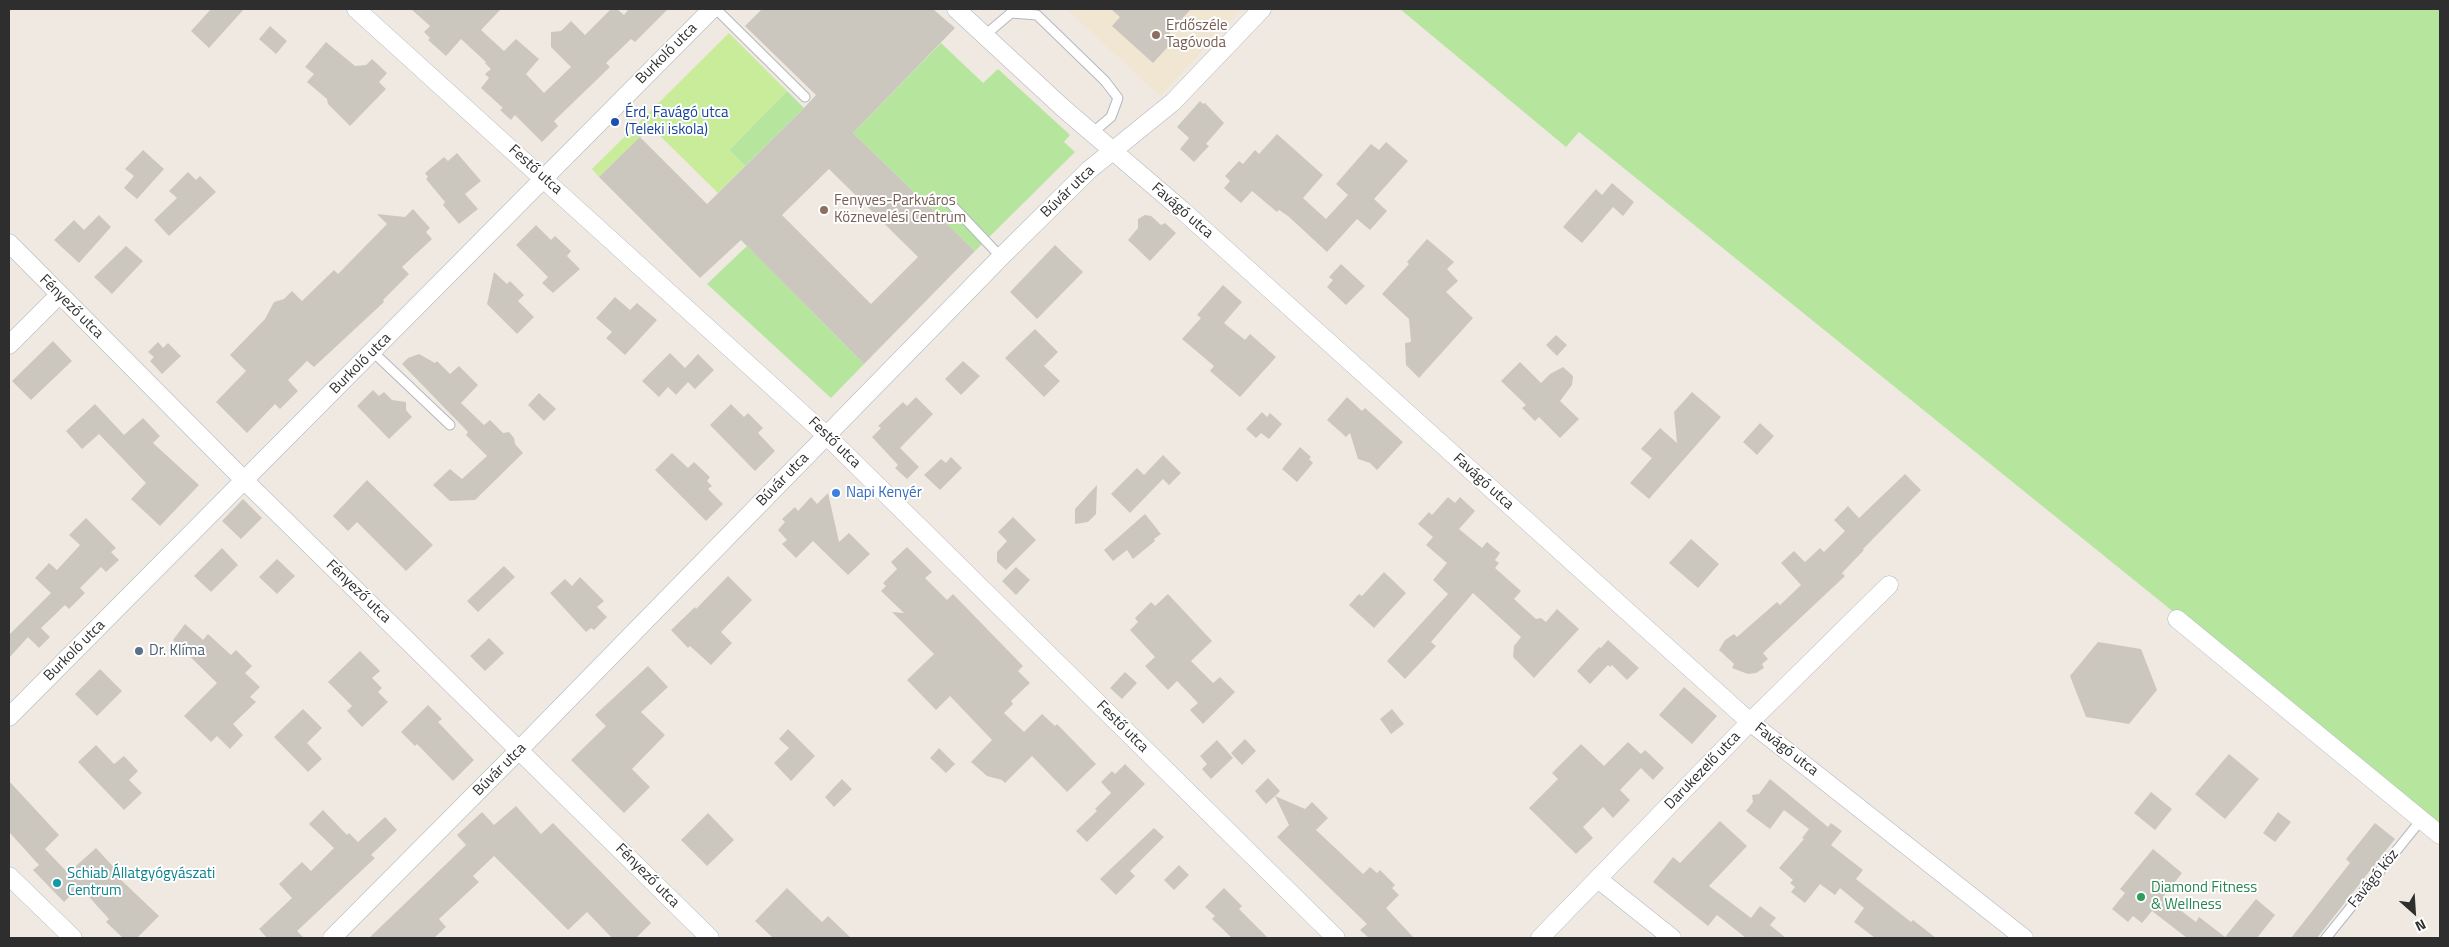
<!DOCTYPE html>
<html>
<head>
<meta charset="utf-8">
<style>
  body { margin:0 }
  #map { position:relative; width:2449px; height:947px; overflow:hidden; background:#efe9e1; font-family:"Titillium Web",sans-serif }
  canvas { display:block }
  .frame { position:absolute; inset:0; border:10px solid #2e2e2e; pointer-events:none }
  .north { position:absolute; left:2389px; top:887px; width:50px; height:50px; -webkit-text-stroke:4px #fff; paint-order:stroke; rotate:154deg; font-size:14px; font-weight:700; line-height:20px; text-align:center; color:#2e2e2e }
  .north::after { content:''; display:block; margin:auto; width:18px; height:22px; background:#2e2e2e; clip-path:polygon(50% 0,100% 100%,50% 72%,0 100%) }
</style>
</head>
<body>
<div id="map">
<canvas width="2449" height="947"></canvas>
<div class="frame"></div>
<div class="north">N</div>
</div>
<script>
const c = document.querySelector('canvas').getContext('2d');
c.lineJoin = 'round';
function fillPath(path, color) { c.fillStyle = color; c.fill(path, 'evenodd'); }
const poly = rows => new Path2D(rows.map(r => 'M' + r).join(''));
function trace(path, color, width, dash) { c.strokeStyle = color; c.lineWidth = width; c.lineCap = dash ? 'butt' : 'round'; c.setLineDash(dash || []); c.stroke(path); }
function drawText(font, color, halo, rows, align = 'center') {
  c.font = font + ' "Titillium Web",sans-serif'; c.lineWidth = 4; c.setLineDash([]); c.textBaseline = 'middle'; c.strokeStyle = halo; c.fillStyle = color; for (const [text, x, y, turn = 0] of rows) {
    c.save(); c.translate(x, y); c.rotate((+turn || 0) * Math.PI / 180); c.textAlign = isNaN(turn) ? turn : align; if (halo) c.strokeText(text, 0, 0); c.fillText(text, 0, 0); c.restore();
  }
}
fillPath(poly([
  [1067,9,1241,9,1160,96]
]), '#f0e6d1');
fillPath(poly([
  [1400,9,2440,9,2440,827,1579,132,1566,147],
  [941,43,983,83,998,69,1070,135,1064,142,1075,152,975,251,853,133],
  [787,91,804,108,745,166,729,150],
  [747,246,864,364,831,398,707,284]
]), '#b6e59e');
fillPath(poly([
  [729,33,787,91,729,150,745,166,718,193,651,127,599,177,592,169]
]), '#c9ec9a');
fillPath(poly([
  [211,9,244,9,209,48,191,31],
  [411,9,501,9,481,30,504,51,516,39,539,59,526,74,544,93,571,67,551,47,551,32,561,31,571,21,585,35,611,9,617,9,624,15,629,9,668,9,635,42,631,39,606,63,610,67,554,121,558,126,542,142,515,115,511,120,500,110,503,108,481,88,489,78,485,74,491,69,485,63,486,62,461,39,446,56,428,40,430,38,424,32,430,26],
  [762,9,933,9,955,28,853,133,975,251,864,364,741,240,700,278,599,177,640,137,707,204,804,108,816,95,745,26],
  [829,169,918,257,871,304,782,215],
  [1111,9,1191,9,1169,33,1175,39,1153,63,1112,26,1120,17],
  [270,26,287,41,276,54,259,39],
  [326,42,355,66,366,65,372,59,387,73,379,82,386,89,350,126,328,104,327,99,307,82,314,74,305,67],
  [1200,101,1203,104,1205,103,1224,123,1206,144,1209,146,1194,162,1180,149,1189,138,1177,127],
  [1277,134,1323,175,1303,198,1326,219,1348,195,1336,184,1371,144,1379,150,1386,142,1408,161,1374,199,1387,211,1370,230,1357,219,1327,252,1288,216,1279,210,1277,212,1252,191,1241,203,1224,188,1230,181,1225,176,1239,161,1243,164,1255,150,1259,154],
  [143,150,164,169,137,199,124,188,134,176,125,169],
  [457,153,481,181,465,194,478,209,459,224,443,205,445,202,426,179,428,177,425,173,444,157,448,161],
  [188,172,196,180,200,176,216,192,169,236,154,220,177,198,169,191],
  [1612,183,1634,202,1623,216,1613,207,1582,243,1563,227,1596,189,1602,195],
  [413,209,430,228,426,232,432,239,402,267,409,274,383,300,384,302,314,367,307,361,288,380,298,391,280,409,275,404,247,433,216,402,246,371,230,355,265,319,274,302,284,299,292,291,302,301,334,270,338,274,387,224,377,214,405,217],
  [99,215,111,227,79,263,54,240,74,220,84,230],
  [1145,215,1151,216,1161,225,1165,223,1176,233,1150,261,1128,240,1138,228,1138,219],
  [536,225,551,240,555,236,571,251,567,256,580,269,553,293,542,283,548,277,516,245],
  [1427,239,1454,262,1447,269,1458,281,1446,292,1473,318,1419,378,1406,365,1405,343,1411,342,1409,319,1382,294,1409,264,1407,262],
  [1055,245,1083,272,1037,319,1010,292],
  [126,246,143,261,112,294,94,277],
  [1341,264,1365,286,1346,305,1327,287,1333,280,1329,277],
  [494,272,507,284,510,281,524,295,518,301,534,317,517,334,487,304],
  [1223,285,1242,302,1224,323,1245,340,1250,334,1276,357,1240,397,1210,371,1214,366,1182,339,1201,318,1197,315],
  [615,297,630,310,637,303,657,320,625,355,606,338,612,332,596,318],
  [1035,329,1058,352,1044,366,1060,381,1044,397,1005,358],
  [1556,335,1567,345,1557,356,1546,345],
  [53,341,72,361,31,400,12,381],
  [158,342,163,348,168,343,181,356,162,374,150,361,154,357,148,352],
  [670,353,685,368,698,354,714,370,695,389,688,382,676,395,668,387,659,397,642,381],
  [419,354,435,363,437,361,450,374,459,366,478,385,461,403,484,425,490,420,503,433,509,432,514,438,515,444,523,453,475,500,450,501,433,485,450,469,462,479,487,456,466,435,468,432,402,364,408,358],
  [963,361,980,376,961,395,945,379],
  [1520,362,1541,383,1550,374,1563,367,1573,376,1572,385,1560,401,1579,419,1560,438,1539,417,1535,421,1522,408,1526,405,1501,381],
  [373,390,379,396,384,392,392,400,406,402,406,410,412,417,389,439,357,406],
  [1692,392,1721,417,1649,499,1630,483,1652,458,1641,449,1660,428,1677,443,1674,412],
  [539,393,556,409,544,421,528,405],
  [916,397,933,414,900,448,919,467,907,479,895,468,898,465,872,437,881,428,878,426,903,402,907,406],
  [1347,397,1362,411,1365,408,1403,442,1377,470,1370,463,1358,459,1350,433,1346,437,1327,420],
  [95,404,124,435,143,418,160,436,153,443,199,485,160,526,131,499,146,483,99,434,82,449,66,431],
  [731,404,744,417,748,413,763,428,758,433,775,451,755,471,710,425],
  [1262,412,1267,417,1270,413,1282,424,1269,439,1261,433,1256,438,1246,429],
  [1760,423,1774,436,1757,455,1743,442],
  [1300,447,1311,457,1309,459,1313,463,1297,482,1282,469],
  [672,453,688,468,694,462,710,477,707,481,712,486,708,489,723,504,706,521,655,470],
  [1163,455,1181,473,1169,485,1163,479,1130,513,1111,494,1137,468,1144,475],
  [951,457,962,468,940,490,924,475,941,459,946,463],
  [1905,474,1921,490,1863,549,1864,550,1842,573,1845,576,1763,653,1768,659,1762,664,1764,668,1756,673,1748,674,1732,668,1734,664,1719,650,1725,640,1734,634,1737,637,1777,602,1780,605,1801,585,1781,563,1794,551,1805,562,1820,548,1824,552,1845,531,1834,520,1848,506,1859,518],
  [367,480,433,545,406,571,357,522,348,531,333,516],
  [1097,485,1096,514,1088,522,1075,524,1075,509],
  [828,493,839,542,849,533,870,554,848,575,813,541,796,558,782,544,787,540,778,530,785,522,782,519,795,507,798,511,811,497,817,504],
  [1448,497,1455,503,1460,497,1475,511,1459,529,1482,548,1487,542,1500,553,1495,560,1499,563,1495,568,1521,591,1514,599,1536,619,1541,618,1546,622,1557,609,1579,629,1534,678,1513,657,1514,646,1521,637,1473,593,1431,642,1436,646,1405,679,1387,661,1448,594,1433,580,1447,563,1426,545,1433,537,1418,524,1429,512,1432,515],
  [243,499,262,518,241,539,222,521],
  [1145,514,1161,534,1154,539,1155,541,1133,559,1127,550,1113,561,1104,550],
  [1013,517,1036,540,1006,570,997,562,997,552,1007,541,998,532],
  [86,518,116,548,111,552,119,560,106,572,101,567,80,588,85,593,69,609,65,605,41,628,50,637,39,648,28,637,9,658,9,635,51,593,35,578,49,563,57,570,80,545,69,535],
  [1691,539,1719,564,1698,588,1669,563],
  [907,547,932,572,925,578,947,600,953,594,1023,666,1018,671,1030,683,1011,701,1013,704,1004,713,1024,732,1042,714,1055,726,1057,724,1096,764,1067,792,1032,756,1005,783,1002,780,987,776,971,762,992,740,950,696,936,710,907,680,934,654,892,612,904,613,881,591,886,586,883,583,897,569,891,562],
  [222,548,238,565,211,592,194,576],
  [277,559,295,576,277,594,259,577],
  [504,566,515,577,478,612,467,601],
  [1016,567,1030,580,1016,595,1002,581],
  [1384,572,1406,593,1374,628,1349,605,1359,594,1362,596],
  [728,576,752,600,721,632,732,643,711,665,690,646,688,648,671,630,695,607,696,609],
  [580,577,604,601,597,607,607,617,594,630,591,628,586,632,550,593,565,579,572,586],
  [1168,594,1212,641,1191,661,1213,683,1220,677,1235,692,1203,724,1190,710,1198,703,1177,681,1168,690,1145,666,1155,657,1130,630,1138,622,1135,618,1151,602,1155,606],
  [185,624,203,640,208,634,231,655,236,650,252,666,245,673,260,687,250,697,256,702,233,724,243,735,230,749,217,736,211,742,184,716,217,683,173,640],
  [489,638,504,653,485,671,470,656],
  [1608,640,1639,668,1627,680,1612,665,1610,667,1608,665,1590,684,1577,671,1599,647,1601,648],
  [2098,642,2141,649,2157,690,2129,724,2086,717,2070,676],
  [360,651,380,671,372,678,382,688,378,692,388,702,362,727,347,711,352,706,328,682],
  [648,666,668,687,641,712,665,735,632,769,650,787,624,813,571,760,606,726,595,715],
  [100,669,122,691,97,716,75,694],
  [1125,672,1137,683,1122,699,1110,688],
  [1684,687,1717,716,1692,744,1659,715],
  [428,705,442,719,438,722,474,760,453,781,417,744,415,746,401,732],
  [303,709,322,728,307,743,322,759,308,772,274,737],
  [1392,709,1404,724,1391,734,1380,719],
  [788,729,815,756,791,781,774,763,789,748,779,739],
  [1245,739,1256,751,1242,765,1231,753],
  [1217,740,1233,758,1211,779,1202,769,1207,764,1200,756],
  [1628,742,1641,754,1645,750,1664,768,1653,780,1641,768,1620,790,1630,800,1613,818,1603,807,1583,827,1593,838,1576,854,1529,808,1558,779,1552,773,1581,744,1604,766],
  [96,745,114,764,124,756,138,771,129,780,142,793,124,810,78,762],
  [939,748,955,764,946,773,930,758],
  [2229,754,2259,779,2225,819,2195,794],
  [1125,764,1145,784,1087,842,1076,831,1097,811,1095,809,1111,793,1101,782,1112,771,1115,774],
  [1268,778,1280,791,1275,796,1305,809,1312,802,1328,818,1316,830,1363,874,1370,867,1377,873,1380,870,1395,885,1392,888,1399,895,1386,908,1414,938,1369,938,1360,930,1367,924,1277,837,1289,825,1275,796,1266,804,1255,791],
  [842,779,852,789,834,807,825,797],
  [1770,779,1828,827,1831,823,1842,831,1831,845,1863,870,1856,879,1911,922,1913,920,1936,938,1875,938,1854,922,1864,908,1840,888,1835,895,1820,884,1805,903,1791,892,1795,887,1790,883,1793,880,1779,868,1804,839,1802,838,1809,829,1784,810,1770,829,1746,811,1753,802,1752,795,1759,794],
  [9,781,59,835,45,849,68,873,96,848,120,874,118,877,159,916,137,938,123,938,106,922,109,919,80,887,64,902,33,870,39,865,9,832],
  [2151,792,2172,809,2155,830,2134,813],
  [516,806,541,834,553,823,651,923,636,938,612,938,587,912,568,930,494,856,473,876,479,882,439,919,446,927,434,938,369,938,466,845,457,835,482,812,494,825],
  [323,810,347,835,349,833,358,842,385,817,397,830,371,855,375,858,297,931,304,938,267,938,259,929,292,898,279,884,302,862,311,871,334,848,309,824],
  [2278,812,2291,822,2275,842,2263,833],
  [708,813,734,840,707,866,681,840],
  [1720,821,1747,846,1709,886,1751,918,1760,906,1776,918,1770,925,1786,938,1746,938,1717,915,1708,926,1653,882,1673,857,1680,863],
  [2375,823,2395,839,2317,938,2291,938,2350,863,2346,859],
  [1154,828,1164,837,1130,871,1135,876,1116,895,1100,879],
  [2153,849,2182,873,2163,897,2196,922,2199,917,2225,937,2256,899,2275,915,2257,938,2187,938,2152,911,2142,923,2133,916,2128,922,2112,909,2125,893,2120,889],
  [1179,865,1189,875,1174,890,1164,880],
  [787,888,822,922,828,916,851,938,773,938,755,921],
  [1224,888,1242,906,1239,909,1268,938,1232,938,1212,919,1215,916,1205,907]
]), '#cbc7bf');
const service = poly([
  [716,9,805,97],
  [984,36,1011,13,1037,15,1105,81,1118,98,1111,117,1092,133],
  [947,200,1001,257],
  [373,352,450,425],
  [2326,938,2421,820]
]);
const minor = poly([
  [356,9,827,436,1336,938],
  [956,9,1063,108,1182,210,1750,722,2024,938],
  [9,243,245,481,710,938],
  [9,345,59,295],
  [2177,619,2440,835],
  [9,717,712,9],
  [9,876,73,938],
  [1598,879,1672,938],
  [332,938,519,750,1001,257,1089,170,1173,102,1262,9],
  [1540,938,1750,722,1889,585]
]);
trace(service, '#b4b7c1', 11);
trace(minor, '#b4b7c1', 19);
trace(service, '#fff', 9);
trace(minor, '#fff', 18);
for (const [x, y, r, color] of [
  [1156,35,5,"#8d6e63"],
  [615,122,5,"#1a4fb4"],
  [824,210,5,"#8d6e63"],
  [836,493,5,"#3f7fe0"],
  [139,651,5,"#5c6f8a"],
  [57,883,5,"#0f9aa8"],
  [2141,897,5,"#2e9e5b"]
]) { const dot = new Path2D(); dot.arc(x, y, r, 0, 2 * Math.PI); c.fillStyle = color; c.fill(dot); trace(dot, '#fff', 2); }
drawText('15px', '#785e54', '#fff', [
  ["Erdőszéle",1166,26],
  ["Tagóvoda",1166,43],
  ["Fenyves-Parkváros",834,201],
  ["Köznevelési Centrum",834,218]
], 'left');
drawText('15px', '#2e2e2e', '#fff', [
  ["Burkoló utca",667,54,-45],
  ["Festő utca",535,170,42],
  ["Búvár utca",1068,192,-44],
  ["Favágó utca",1182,211,41],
  ["Fényező utca",71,307,45],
  ["Burkoló utca",361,364,-45],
  ["Festő utca",834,443,44],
  ["Búvár utca",783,480,-46],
  ["Favágó utca",1483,482,42],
  ["Fényező utca",358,592,44],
  ["Burkoló utca",75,651,-45],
  ["Festő utca",1122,727,45],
  ["Favágó utca",1786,750,38],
  ["Búvár utca",500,770,-45],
  ["Darukezelő utca",1703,771,-46],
  ["Fényező utca",647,876,45],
  ["Favágó köz",2374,879,-51]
]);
drawText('15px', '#164399', '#fff', [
  ["Érd, Favágó utca",625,113],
  ["(Teleki iskola)",625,130]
], 'left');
drawText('15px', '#366cbe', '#fff', [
  ["Napi Kenyér",846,493]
], 'left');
drawText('15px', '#4e5e75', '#fff', [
  ["Dr. Klíma",149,651]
], 'left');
drawText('15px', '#0d838f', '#fff', [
  ["Schiab Állatgyógyászati",67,874],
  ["Centrum",67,891]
], 'left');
drawText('15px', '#27864d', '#fff', [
  ["Diamond Fitness",2151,888],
  ["& Wellness",2151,905]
], 'left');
</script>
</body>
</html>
